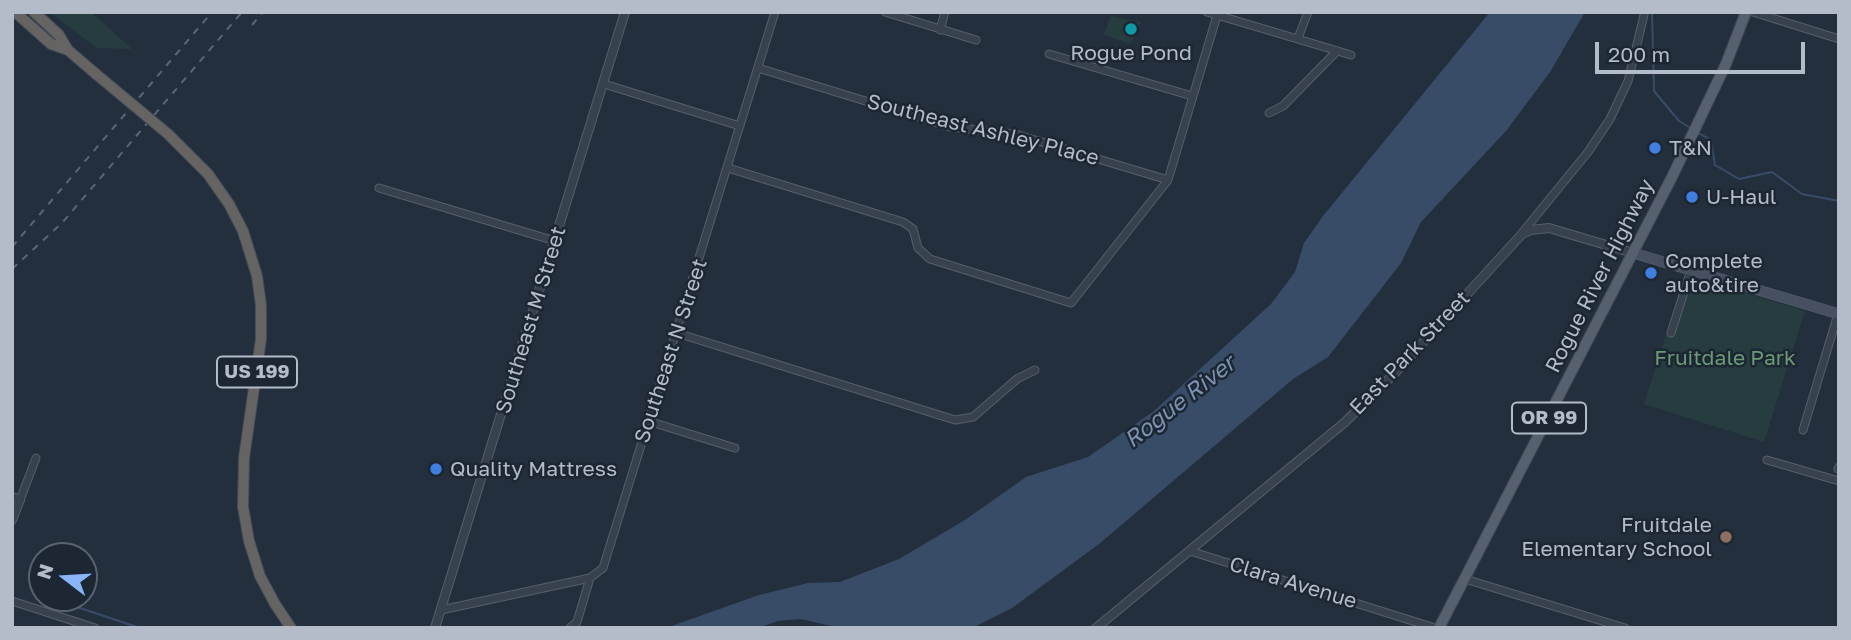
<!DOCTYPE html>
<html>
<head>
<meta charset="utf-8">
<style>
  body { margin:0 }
  #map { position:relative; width:1851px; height:640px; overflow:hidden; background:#242f3e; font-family:"Golos Text",sans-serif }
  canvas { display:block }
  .frame { position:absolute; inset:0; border:14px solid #b4bcc9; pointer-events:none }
  .north { position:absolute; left:28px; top:542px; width:70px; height:70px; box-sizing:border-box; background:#1d2633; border:2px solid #59626f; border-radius:50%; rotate:287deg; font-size:19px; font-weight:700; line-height:28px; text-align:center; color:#b4bcc9 }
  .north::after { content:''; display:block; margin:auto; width:24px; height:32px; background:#8ab4f8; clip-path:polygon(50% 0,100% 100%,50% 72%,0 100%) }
  .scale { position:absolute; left:1595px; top:42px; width:210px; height:32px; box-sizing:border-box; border:4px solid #b4bcc9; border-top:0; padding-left:9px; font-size:21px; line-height:24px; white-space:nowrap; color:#b4bcc9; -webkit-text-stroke:5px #1d2633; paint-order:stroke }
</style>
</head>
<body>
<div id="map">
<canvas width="1851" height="640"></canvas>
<div class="frame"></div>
<div class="north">N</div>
<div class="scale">200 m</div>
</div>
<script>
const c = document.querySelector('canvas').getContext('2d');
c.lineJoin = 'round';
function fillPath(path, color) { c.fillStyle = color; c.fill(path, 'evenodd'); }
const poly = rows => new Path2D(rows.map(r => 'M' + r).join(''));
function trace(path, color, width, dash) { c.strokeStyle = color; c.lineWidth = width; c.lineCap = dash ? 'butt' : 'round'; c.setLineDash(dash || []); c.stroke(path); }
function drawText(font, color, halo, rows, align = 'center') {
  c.font = font + ' "Golos Text",sans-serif'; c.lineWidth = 5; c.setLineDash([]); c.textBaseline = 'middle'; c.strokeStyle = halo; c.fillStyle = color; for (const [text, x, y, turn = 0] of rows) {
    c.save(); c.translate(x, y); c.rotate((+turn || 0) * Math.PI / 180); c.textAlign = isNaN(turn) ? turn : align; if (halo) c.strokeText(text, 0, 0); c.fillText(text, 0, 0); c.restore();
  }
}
fillPath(poly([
  [49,12,91,12,132,49,97,48],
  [1110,16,1141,22,1130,44,1104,35],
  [1685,275,1805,311,1764,442,1644,404]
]), '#263c3f');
fillPath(poly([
  [1490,12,1585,12,1550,72,1506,131,1421,222,1401,263,1328,357,1293,379,1099,544,1012,608,972,628,840,628,801,619,778,621,757,628,666,628,759,595,808,583,840,582,899,559,965,520,1026,477,1088,457,1154,411,1271,304,1295,272,1304,243,1323,216]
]), '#394c67');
trace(poly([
  [1652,12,1654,91,1679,121,1689,127],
  [1697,132,1711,140,1715,165,1739,179,1772,172,1802,194,1839,201],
  [59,601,140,628]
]), '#394c67', 2);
const minor = poly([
  [885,12,976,40],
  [1207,12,1351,55],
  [1753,12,1839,39],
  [940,30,945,12],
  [1298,38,1308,12],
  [1049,54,1192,96],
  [758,68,950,127,1015,134,1168,180],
  [604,84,740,126],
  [1269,113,1283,106,1337,51],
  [728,168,903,222,913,229,918,248,930,259,1071,303,1168,180,1218,12],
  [379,188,555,241],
  [1522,233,1588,152,1610,119,1628,81,1644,15],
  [677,333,955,420,973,417,1017,379,1035,370],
  [1671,333,1691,270],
  [648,421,735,448],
  [1803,430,1838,314],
  [1767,460,1839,481],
  [1838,469,1839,467],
  [20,500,36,458],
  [1190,551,1435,628],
  [1465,579,1625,628],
  [12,601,95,628],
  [441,610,590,578,603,568,775,12],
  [570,628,577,622,590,578]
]);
const tertiary = poly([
  [12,497,20,500,12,520],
  [435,628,625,12],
  [1096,628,1344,423,1394,374,1522,234,1531,230,1549,228,1633,253]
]);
const secondary = poly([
  [1633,253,1839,314]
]);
const primary = poly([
  [1439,628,1672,177,1726,64,1746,12]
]);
const trunk = poly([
  [15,12,51,44,68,50,96,74],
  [34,12,59,35,68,50],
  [168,134,208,174,229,204,243,231,257,276,261,305,261,339,244,458,243,507,249,541,260,576,275,604,291,628]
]);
trace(minor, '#565f6c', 9);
trace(tertiary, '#565f6c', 10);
trace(secondary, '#565f6c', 11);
trace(primary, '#414a57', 12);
trace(trunk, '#434c59', 12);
trace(minor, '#38414e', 7);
trace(tertiary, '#38414e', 8);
trace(secondary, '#465061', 10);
trace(primary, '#56606e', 10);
trace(trunk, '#656462', 10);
trace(poly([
  [252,25,263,12],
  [12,247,212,12],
  [12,269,62,223,242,12]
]), '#5a6575', 2, [7, 7]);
const trunkBridge = poly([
  [96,74,168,134]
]);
trace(trunkBridge, '#434c59', 12, []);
trace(trunkBridge, '#656462', 10);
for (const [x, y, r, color] of [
  [1131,29,7,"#0f9aa8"],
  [1655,148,7,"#3f7fe0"],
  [1692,197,7,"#3f7fe0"],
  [1651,273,7,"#3f7fe0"],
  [436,469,7,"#3f7fe0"],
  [1726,537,7,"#8d6e63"]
]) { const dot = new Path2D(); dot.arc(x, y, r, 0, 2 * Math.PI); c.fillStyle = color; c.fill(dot); trace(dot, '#1d2633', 2.5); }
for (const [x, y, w] of [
  [257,372,80],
  [1549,418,74]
]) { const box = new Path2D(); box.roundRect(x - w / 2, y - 15.5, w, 31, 5); c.fillStyle = '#1d2633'; c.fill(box); trace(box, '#b4bcc9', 2); }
drawText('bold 19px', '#b4bcc9', null, [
  ["US 199",257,372],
  ["OR 99",1549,418]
]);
drawText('21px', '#b4bcc9', '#1d2633', [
  ["Rogue Pond",1131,53,"center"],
  ["T&N",1669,148],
  ["U-Haul",1706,197],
  ["Complete",1665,261],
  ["auto&tire",1665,285],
  ["Quality Mattress",450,469],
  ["Fruitdale",1712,525,"right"],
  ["Elementary School",1712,549,"right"]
], 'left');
drawText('21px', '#b4bcc9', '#1d2633', [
  ["Southeast Ashley Place",983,130,14],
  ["Rogue River Highway",1600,276,-63],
  ["Southeast M Street",531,320,-73],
  ["Southeast N Street",671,351,-72],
  ["East Park Street",1410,353,-46],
  ["Clara Avenue",1293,583,17]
]);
drawText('21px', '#6b9a76', '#1d2633', [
  ["Fruitdale Park",1725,358]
]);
drawText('italic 23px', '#7c92b1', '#1d2633', [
  ["Rogue River",1180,402,-38]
]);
</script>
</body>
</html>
